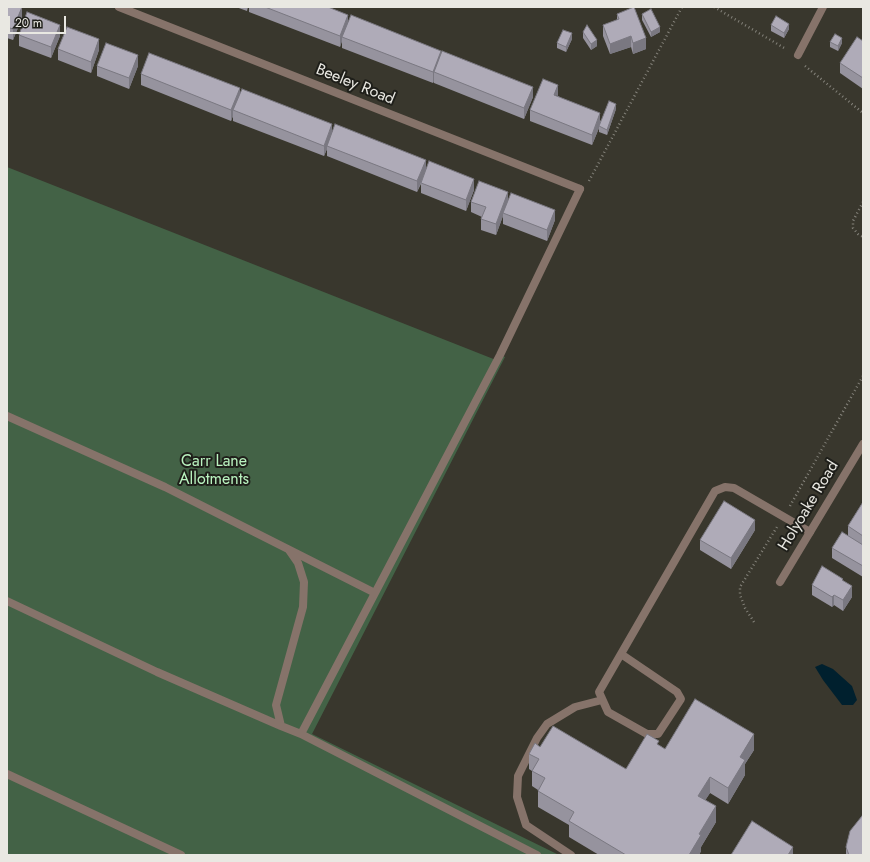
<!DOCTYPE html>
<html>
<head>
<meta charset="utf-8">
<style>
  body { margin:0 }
  #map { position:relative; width:870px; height:862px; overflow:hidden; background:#39372d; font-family:Jost,sans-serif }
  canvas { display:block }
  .frame { position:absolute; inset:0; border:8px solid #e9e8e2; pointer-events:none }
  .scale { position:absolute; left:8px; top:16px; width:58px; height:18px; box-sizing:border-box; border:2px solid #e9e8e2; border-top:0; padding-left:5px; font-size:12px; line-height:14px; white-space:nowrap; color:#e9e8e2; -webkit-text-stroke:3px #1f1f1a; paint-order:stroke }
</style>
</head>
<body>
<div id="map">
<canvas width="870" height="862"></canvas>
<div class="frame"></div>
<div class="scale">20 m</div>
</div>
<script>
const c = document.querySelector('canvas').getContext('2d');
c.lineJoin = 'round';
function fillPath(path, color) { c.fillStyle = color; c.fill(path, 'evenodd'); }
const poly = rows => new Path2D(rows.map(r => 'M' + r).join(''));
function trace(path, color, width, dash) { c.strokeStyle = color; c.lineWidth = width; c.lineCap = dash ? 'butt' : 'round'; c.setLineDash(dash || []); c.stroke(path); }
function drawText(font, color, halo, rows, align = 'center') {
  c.font = font + ' Jost,sans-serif'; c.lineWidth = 4; c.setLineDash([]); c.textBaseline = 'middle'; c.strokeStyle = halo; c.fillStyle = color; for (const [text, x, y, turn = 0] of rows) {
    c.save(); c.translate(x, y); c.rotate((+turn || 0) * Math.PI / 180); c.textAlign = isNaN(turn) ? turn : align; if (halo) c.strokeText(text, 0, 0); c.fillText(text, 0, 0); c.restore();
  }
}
fillPath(poly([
  [7,167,496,360,500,355,505,357,312,734,559,855,7,855]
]), '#436246');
fillPath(poly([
  [822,664,833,669,852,686,857,700,853,705,842,705,823,680,815,667]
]), '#00202e');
trace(poly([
  [714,7,786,49],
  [805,66,863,113],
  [589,181,682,7],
  [863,202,853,221,853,228,858,234,863,237],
  [790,506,863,376],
  [754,622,745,608,740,595,740,587,777,527]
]), '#85837b', 2.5, [1, 3]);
trace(poly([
  [7,416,165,487,375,593],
  [289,550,298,563,304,582,303,607,276,705,281,726,301,734,537,855],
  [7,601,157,672,281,726],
  [621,654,677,692,681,699,658,734,647,734,608,712,599,692,715,491,725,487,734,488,810,532],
  [301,734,500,355,580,189],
  [7,774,181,855],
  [571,855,526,825,517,797,518,776,537,738,547,724,575,707,602,700]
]), '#86736a', 8);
trace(poly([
  [119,7,580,189],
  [798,55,823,7],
  [780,582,863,444]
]), '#86736a', 8);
fillPath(poly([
  [7,7,22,18,13,40,7,38],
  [236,7,248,7,247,11],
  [249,7,328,7,348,22,441,54,533,97,524,119,434,83,434,81,433,83,342,48,342,41,340,47,249,12],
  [617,14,646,49,633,54,631,47,610,54,603,36,603,25,617,20],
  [642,14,660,32,651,37,642,20],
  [771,25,789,29,784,38,771,31],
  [583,32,597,46,591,50,583,38],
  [19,35,60,36,51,58,19,46],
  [572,39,566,52,557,48,557,43],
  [863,41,863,89,840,73,840,63],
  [830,42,842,43,838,51,830,47],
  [58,49,99,50,91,73,58,60],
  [97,66,138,66,129,89,97,76],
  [141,74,240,93,332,132,426,169,474,190,466,211,421,193,421,184,417,192,327,156,327,149,324,156,233,121,233,116,231,121,141,85],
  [558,96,600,121,616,109,607,135,599,132,599,128,592,145,530,121,530,110],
  [508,200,555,220,547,241,503,224,503,216,496,235,481,230,481,219,482,217,471,212,471,202],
  [863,502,863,577,832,558,832,548,848,536,848,526],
  [755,530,731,569,700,550,700,540],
  [843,581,852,597,843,611,834,605,832,607,812,595,812,585],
  [659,745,665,749,754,750,745,764,745,775,728,804,710,793,705,800,716,822,701,847,701,851,699,855,599,855,569,837,569,825,538,807,538,790,532,786,532,771,529,769,529,754,540,747,626,769],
  [846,847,863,855,846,855]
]), '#96939e');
fillPath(poly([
  [22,7,22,18,13,40,13,29],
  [348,15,348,26,342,37,342,41,340,47,340,36],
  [789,24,789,29,784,38,784,33],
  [60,25,60,36,51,58,51,47],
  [660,27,660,32,651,37,651,32],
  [572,33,572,39,566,52,566,47],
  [631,36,631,47,610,54,610,44],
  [646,38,646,49,633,54,633,43],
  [842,38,842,43,838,51,838,46],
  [99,39,99,50,91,73,91,62],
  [597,40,597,46,591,50,591,44],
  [441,51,441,62,434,72,434,81,433,83,433,72],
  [138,55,138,66,129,89,129,78],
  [558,85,558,96,554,95],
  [533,87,533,97,524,119,524,108],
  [240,88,240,99,233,110,233,116,231,121,231,110],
  [616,104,616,109,607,135,607,130],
  [600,113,600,124,599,126,599,128,592,145,592,135],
  [332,124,332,135,327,146,327,149,324,156,324,146],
  [426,160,426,170,417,192,417,181],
  [474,179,474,190,466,211,466,200],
  [508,192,508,203,503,213,503,216,496,235,496,224],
  [555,210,555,220,547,241,547,230],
  [755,520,755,530,731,569,731,558],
  [852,586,852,597,843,611,843,600],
  [834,595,834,605,832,607,832,597],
  [754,734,754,750,745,764,745,775,728,804,728,788,740,757],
  [710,777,710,793,698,812,698,796],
  [716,806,716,822,701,847,701,851,699,855,689,855,699,834],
  [793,847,793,855,788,855]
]), '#7a7881');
const building = poly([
  [7,7,22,7,13,29,7,27,7,7],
  [265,7,328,7,348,15,340,36,265,7],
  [634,7,646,38,633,43,631,36,610,44,603,25,619,19,617,14,634,7],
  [651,9,660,27,651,32,642,14,651,9],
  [27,12,60,25,51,47,19,35,27,12],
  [351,15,441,51,433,72,342,37,351,15],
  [776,16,789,24,784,33,771,25,776,16],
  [587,25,597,40,591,44,583,32,587,25],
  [67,27,99,39,91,62,58,49,67,27],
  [563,30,572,33,566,47,557,43,563,30],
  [835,34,842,38,838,46,830,42,835,34],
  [857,37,863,41,863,78,840,63,857,37],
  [106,43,138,55,129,78,97,66,106,43],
  [442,51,533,87,524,108,434,72,442,51],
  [149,53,240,88,231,110,141,74,149,53],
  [543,79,558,85,554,95,600,113,592,135,530,110,543,79],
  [242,89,332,124,324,146,233,110,242,89],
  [609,101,616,104,607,130,599,126,609,101],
  [335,124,426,160,417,181,327,146,335,124],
  [429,161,474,179,466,200,421,183,429,161],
  [479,181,508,192,496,224,481,219,486,207,471,202,479,181],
  [511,193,555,210,547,230,503,213,511,193],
  [724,501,755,520,731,558,700,540,724,501],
  [863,502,863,536,848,526,863,502],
  [842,532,863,545,863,566,832,548,842,532],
  [822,566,843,579,842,580,852,586,843,600,834,595,832,597,812,585,822,566],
  [695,699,754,734,740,757,745,760,728,788,710,777,698,796,716,806,699,834,701,835,689,855,626,855,569,821,574,812,538,791,545,778,532,771,539,759,529,754,535,743,540,747,553,726,626,769,647,734,659,741,657,744,665,749,695,699],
  [862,816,863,816,863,855,849,855,846,847,850,831,862,816],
  [752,821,793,847,788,855,731,855,752,821]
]);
fillPath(building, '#afabb8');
trace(building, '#7a7881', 1);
drawText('16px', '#e9e8e2', '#1f1f1a', [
  ["Beeley Road",355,85,22],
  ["Holyoake Road",809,506,-59]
]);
drawText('16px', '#baf4c0', '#1f1f1a', [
  ["Carr Lane",214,462],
  ["Allotments",214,480]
]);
</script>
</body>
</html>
